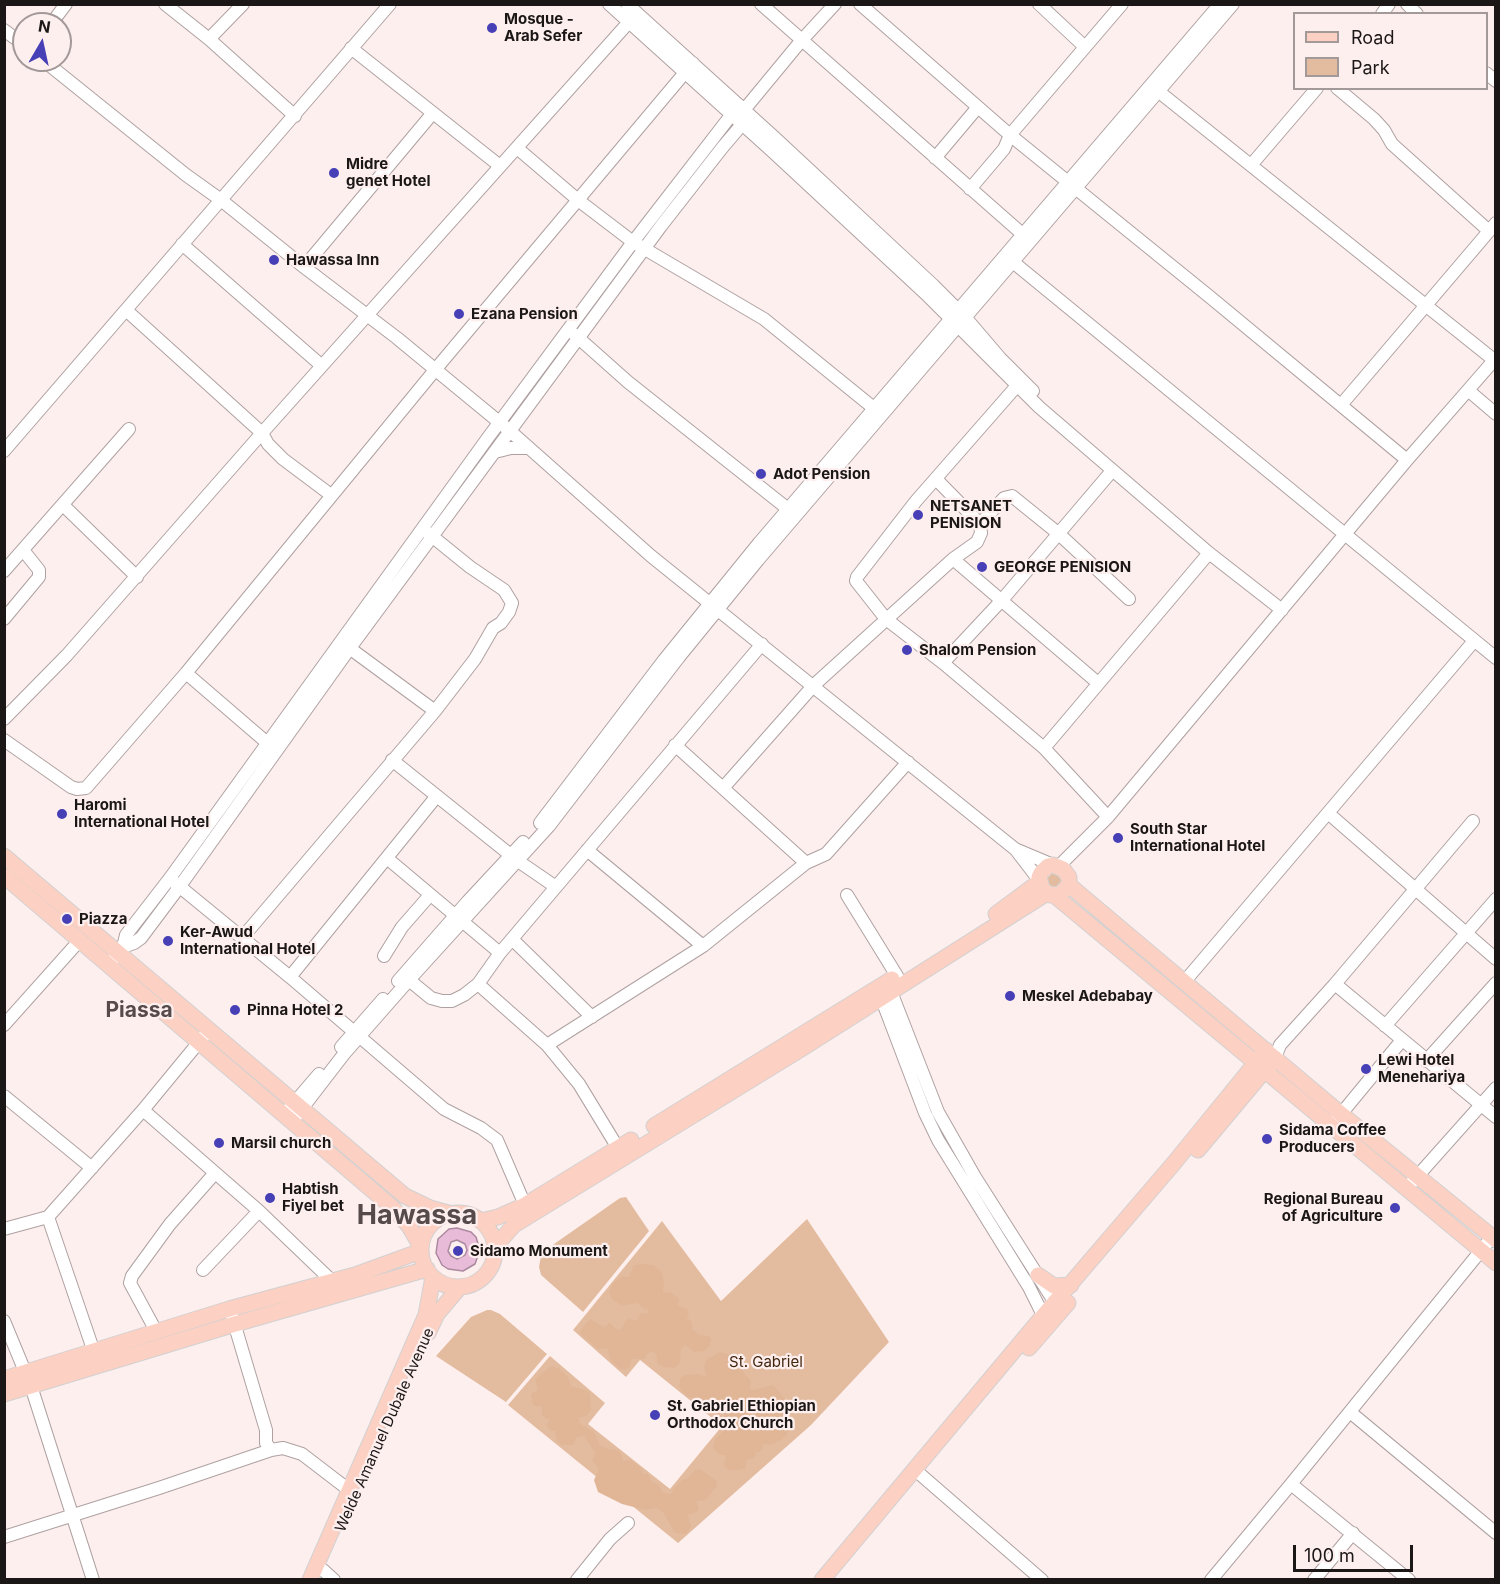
<!DOCTYPE html>
<html>
<head>
<meta charset="utf-8">
<style>
  body { margin:0 }
  #map { position:relative; width:1500px; height:1584px; overflow:hidden; background:#feefef; font-family:Inter,sans-serif }
  canvas { display:block }
  .frame { position:absolute; inset:0; border:6px solid #1c1717; pointer-events:none }
  .legend { position:absolute; left:1293px; top:12px; width:195px; height:78px; box-sizing:border-box; background:#feefef; border:2px solid #a49999; margin:0; padding:8px 10px; list-style:none; font-size:18px; color:#1c1717 }
  .legend li { display:flex; align-items:center; gap:12px; height:30px }
  .legend b { width:30px; border:2px solid #a49999 }
  .north { position:absolute; left:12px; top:12px; width:60px; height:60px; box-sizing:border-box; background:#feefef; border:2px solid #a49999; border-radius:50%; rotate:9deg; font-size:16px; font-weight:700; line-height:24px; text-align:center; color:#1c1717 }
  .north::after { content:''; display:block; margin:auto; width:21px; height:27px; background:#473fb5; clip-path:polygon(50% 0,100% 100%,50% 72%,0 100%) }
  .scale { position:absolute; left:1293px; top:1545px; width:120px; height:27px; box-sizing:border-box; border:3px solid #1c1717; border-top:0; padding-left:8px; font-size:18px; line-height:21px; white-space:nowrap; color:#1c1717; -webkit-text-stroke:4px #feefef; paint-order:stroke }
</style>
</head>
<body>
<div id="map">
<canvas width="1500" height="1584"></canvas>
<div class="frame"></div>
<ul class="legend">
<li><b style="height:8px;background:#fcd0c2"></b>Road</li>
<li><b style="height:16px;background:#e3bca0"></b>Park</li>
</ul>
<div class="north">N</div>
<div class="scale">100 m</div>
</div>
<script>
const c = document.querySelector('canvas').getContext('2d');
c.lineJoin = 'round';
function fillPath(path, color) { c.fillStyle = color; c.fill(path, 'evenodd'); }
const poly = rows => new Path2D(rows.map(r => 'M' + r).join(''));
function trace(path, color, width, dash) { c.strokeStyle = color; c.lineWidth = width; c.lineCap = dash ? 'butt' : 'round'; c.setLineDash(dash || []); c.stroke(path); }
function drawText(font, color, halo, rows, align = 'center') {
  c.font = font + ' Inter,sans-serif'; c.lineWidth = 4.5; c.setLineDash([]); c.textBaseline = 'middle'; c.strokeStyle = halo; c.fillStyle = color; for (const [text, x, y, turn = 0] of rows) {
    c.save(); c.translate(x, y); c.rotate((+turn || 0) * Math.PI / 180); c.textAlign = isNaN(turn) ? turn : align; if (halo) c.strokeText(text, 0, 0); c.fillText(text, 0, 0); c.restore();
  }
}
fillPath(poly([
  [1051,871,1063,878,1061,887,1049,888,1045,877],
  [626,1197,649,1231,583,1312,541,1275,539,1267,541,1256,544,1251,620,1198],
  [807,1219,889,1342,811,1425,678,1543,508,1405,550,1356,605,1403,588,1424,670,1489,722,1426,640,1360,626,1377,573,1330,662,1221,721,1301],
  [487,1310,491,1310,500,1314,547,1354,506,1402,436,1356,471,1317]
]), '#e3bca0');
fillPath(poly([
  [642,1264,653,1265,662,1273,664,1284,663,1292,672,1293,679,1299,678,1306,687,1309,689,1315,686,1318,692,1322,692,1329,699,1335,709,1336,711,1339,710,1345,705,1351,694,1352,685,1345,681,1349,680,1363,674,1368,664,1367,658,1364,656,1354,651,1351,647,1354,645,1359,631,1359,630,1366,626,1370,621,1369,611,1361,607,1348,599,1350,580,1334,581,1329,590,1319,604,1327,610,1323,616,1329,620,1330,628,1318,636,1321,641,1313,647,1313,649,1309,645,1309,637,1303,622,1306,612,1299,609,1291,613,1283,622,1276,629,1277,634,1265],
  [720,1352,728,1354,736,1363,751,1381,750,1389,754,1390,772,1385,778,1390,784,1399,781,1406,786,1411,785,1416,781,1420,787,1424,788,1432,783,1439,771,1445,762,1444,763,1448,760,1452,755,1452,756,1456,752,1459,746,1460,746,1468,738,1470,729,1470,724,1465,726,1455,720,1455,713,1448,715,1439,726,1428,721,1420,727,1412,724,1410,719,1410,716,1414,705,1411,696,1404,695,1398,689,1397,682,1392,679,1386,680,1379,685,1375,698,1374,707,1377,704,1366,707,1359],
  [551,1366,558,1368,568,1377,571,1386,588,1391,590,1395,591,1410,586,1416,579,1418,579,1423,594,1432,600,1445,608,1449,617,1450,621,1453,623,1461,631,1460,641,1468,643,1474,648,1474,652,1482,659,1485,663,1493,671,1494,675,1487,682,1480,687,1479,695,1470,701,1470,716,1480,717,1486,705,1500,696,1501,699,1507,697,1512,688,1515,691,1527,686,1534,675,1533,663,1512,656,1508,645,1510,622,1504,598,1492,594,1480,599,1469,592,1460,595,1454,594,1451,584,1435,576,1438,573,1445,561,1445,557,1439,555,1431,550,1431,547,1425,550,1419,546,1419,542,1415,541,1406,534,1406,532,1402,531,1394,538,1390,535,1379]
]), '#e0b697');
const water = poly([
  [457,1228,471,1232,476,1237,480,1250,475,1264,463,1271,448,1269,442,1265,436,1253,438,1239,449,1229,457,1228],
  [457,1240,465,1244,467,1250,465,1255,457,1259,451,1256,448,1251,451,1242,457,1240]
]);
fillPath(water, '#e8bbd9');
trace(water, '#ab8a9f', 1.5);
const minor = poly([
  [165,4,209,39,295,116],
  [609,4,772,151,926,294,1039,407,1209,553,1282,610],
  [627,4,774,137,933,285,965,317,1000,358,1033,391],
  [761,4,1028,239],
  [860,4,1010,135,1210,297,1407,460],
  [1039,4,1085,47],
  [1407,4,1417,14],
  [1382,14,1389,4],
  [51,24,66,4],
  [4,30,24,45],
  [209,39,243,4],
  [351,48,500,166],
  [43,60,186,175,221,200,304,267,397,338,510,431,651,556,1015,849,1053,865],
  [1486,73,1496,81],
  [1337,88,1374,119,1384,130,1392,144,1489,231],
  [1158,91,1494,360],
  [744,110,801,41,835,4],
  [517,148,578,200,633,242,764,319,881,414],
  [935,158,978,107],
  [1252,164,1317,88],
  [970,189,1004,149,1010,135,1122,4],
  [182,244,322,366],
  [1013,262,1496,658],
  [304,267,432,114],
  [126,310,262,433,268,444,283,459,331,495],
  [574,334,628,382,793,513],
  [1022,380,916,501,857,577,856,581,886,619,943,663,1044,748,1108,817],
  [1469,391,1496,414],
  [1341,405,1496,223],
  [4,451,390,4],
  [495,452,511,448,528,448],
  [63,505,137,577],
  [980,524,1004,498,1012,496,1059,534,1129,599],
  [953,559,1098,683],
  [4,571,129,429],
  [4,619,39,577,39,570,23,550],
  [344,644,435,711],
  [943,663,1002,600,1111,472],
  [186,673,272,747],
  [4,719,67,655,262,433,637,13],
  [4,740,71,787,77,789,86,788,186,673,435,370,693,63],
  [675,745,806,863],
  [1044,748,1209,553],
  [392,760,518,861,556,887],
  [723,788,814,685,953,559,977,542,981,533,980,524,936,479],
  [1328,813,1496,959],
  [540,823,664,660,759,543,1220,4],
  [587,850,703,946],
  [1016,850,1039,880],
  [388,859,500,953],
  [1059,866,1108,817,1407,460,1496,358],
  [174,882,290,977,444,1109,481,1128,497,1140,525,1205],
  [847,895,897,976],
  [242,938,435,711,475,659,493,628,501,623,509,612,512,603,504,590,470,567,428,533],
  [513,940,592,1017],
  [123,947,134,943,141,938,180,886,350,648,661,226,722,148,750,115],
  [384,956,402,927,430,895],
  [113,960,123,947,126,935,170,878,487,439,633,242,739,105],
  [290,977,436,797],
  [409,980,431,998,442,1001,452,1001,464,995,478,984,500,953,762,644],
  [398,981,468,901,523,842],
  [1185,981,1474,641],
  [478,984,547,1045,579,1084,618,1148],
  [888,984,938,1112,975,1177,1059,1309],
  [1335,984,1473,821],
  [879,992,925,1113,938,1140,1029,1287,1047,1323],
  [4,1025,80,940],
  [1385,1026,1496,899],
  [547,1045,703,946,806,863,826,854,908,762],
  [341,1047,383,999],
  [1275,1058,1280,1045,1335,984,1496,1117],
  [1426,1061,1496,983],
  [4,1096,92,1168],
  [289,1109,319,1074],
  [143,1110,259,1211,332,1281],
  [297,1115,344,1054,409,980,549,826,679,657,758,560,1233,4],
  [1336,1120,1402,1040],
  [1406,1189,1496,1088],
  [48,1217,96,1358],
  [4,1229,48,1217,143,1110,204,1036],
  [203,1270,259,1211],
  [232,1316,266,1430,266,1443,271,1450],
  [4,1321,31,1386,93,1580],
  [156,1331,130,1283,132,1276,170,1224,215,1173],
  [1350,1412,1496,1533],
  [921,1475,1042,1580],
  [1291,1484,1409,1580],
  [4,1537,159,1488,271,1450,283,1448,302,1454,349,1490],
  [323,1570,334,1580],
  [577,1580,610,1539,628,1523],
  [1211,1580,1291,1484,1492,1237],
  [1314,1580,1353,1533]
]);
const major = poly([
  [4,856,405,1196,430,1208,452,1214],
  [4,876,392,1207,409,1226,421,1247],
  [1069,885,1060,894,1050,895,1042,889,1039,877,1041,873,1048,866,1053,865,1063,869,1069,877,1069,885,1341,1114,1496,1240],
  [1054,895,1496,1263],
  [996,914,1039,882],
  [654,1126,892,979],
  [1198,1150,1275,1058],
  '421 1250a37 37 0 1 1 74 0a37 37 0 1 1-74 0Z',
  [481,1221,498,1217,525,1205,631,1140],
  [495,1250,500,1241,514,1225,801,1049,1047,893],
  [1038,1275,1054,1286,1071,1285],
  [428,1333,437,1314,460,1287],
  [1029,1348,1068,1303],
  [4,1379,229,1309,355,1275,421,1251],
  [4,1394,235,1324,427,1269],
  [310,1580,426,1315,433,1277],
  [822,1580,1043,1316,1174,1163,1266,1050]
]);
trace(minor, '#afa1a1', 14);
trace(major, '#d2d1d1', 17);
trace(minor, '#fff', 12);
trace(major, '#fcd0c2', 15);
for (const [x, y, r, color] of [
  [492,28,6,"#473fb5"],
  [334,173,6,"#473fb5"],
  [274,260,6,"#473fb5"],
  [459,314,6,"#473fb5"],
  [761,474,6,"#473fb5"],
  [918,515,6,"#473fb5"],
  [982,567,6,"#473fb5"],
  [907,650,6,"#473fb5"],
  [62,814,6,"#473fb5"],
  [1118,838,6,"#473fb5"],
  [67,919,6,"#473fb5"],
  [168,941,6,"#473fb5"],
  [1010,996,6,"#473fb5"],
  [235,1010,6,"#473fb5"],
  [1366,1069,6,"#473fb5"],
  [1267,1139,6,"#473fb5"],
  [219,1143,6,"#473fb5"],
  [270,1198,6,"#473fb5"],
  [1395,1208,6,"#473fb5"],
  [458,1251,6,"#473fb5"],
  [655,1415,6,"#473fb5"]
]) { const dot = new Path2D(); dot.arc(x, y, r, 0, 2 * Math.PI); c.fillStyle = color; c.fill(dot); trace(dot, '#feefef', 2); }
drawText('bold 15px', '#1c1717', '#feefef', [
  ["Mosque -",504,19],
  ["Arab Sefer",504,36],
  ["Midre",346,164],
  ["genet Hotel",346,181],
  ["Hawassa Inn",286,260],
  ["Ezana Pension",471,314],
  ["Adot Pension",773,474],
  ["NETSANET",930,506],
  ["PENISION",930,523],
  ["GEORGE PENISION",994,567],
  ["Shalom Pension",919,650],
  ["Haromi",74,805],
  ["International Hotel",74,822],
  ["South Star",1130,829],
  ["International Hotel",1130,846],
  ["Piazza",79,919],
  ["Ker-Awud",180,932],
  ["International Hotel",180,949],
  ["Meskel Adebabay",1022,996],
  ["Pinna Hotel 2",247,1010],
  ["Lewi Hotel",1378,1060],
  ["Menehariya",1378,1077],
  ["Sidama Coffee",1279,1130],
  ["Producers",1279,1147],
  ["Marsil church",231,1143],
  ["Habtish",282,1189],
  ["Fiyel bet",282,1206],
  ["Regional Bureau",1383,1199,"right"],
  ["of Agriculture",1383,1216,"right"],
  ["Sidamo Monument",470,1251],
  ["St. Gabriel Ethiopian",667,1406],
  ["Orthodox Church",667,1423]
], 'left');
drawText('15px', '#42250d', '#feefef', [
  ["St. Gabriel",766,1362]
]);
drawText('15px', '#1c1717', '#feefef', [
  ["Welde Amanuel Dubale Avenue",385,1430,-66]
]);
drawText('bold 21px', '#564a4a', '#feefef', [
  ["Piassa",139,1011]
]);
drawText('bold 27px', '#564a4a', '#feefef', [
  ["Hawassa",417,1216]
]);
</script>
</body>
</html>
